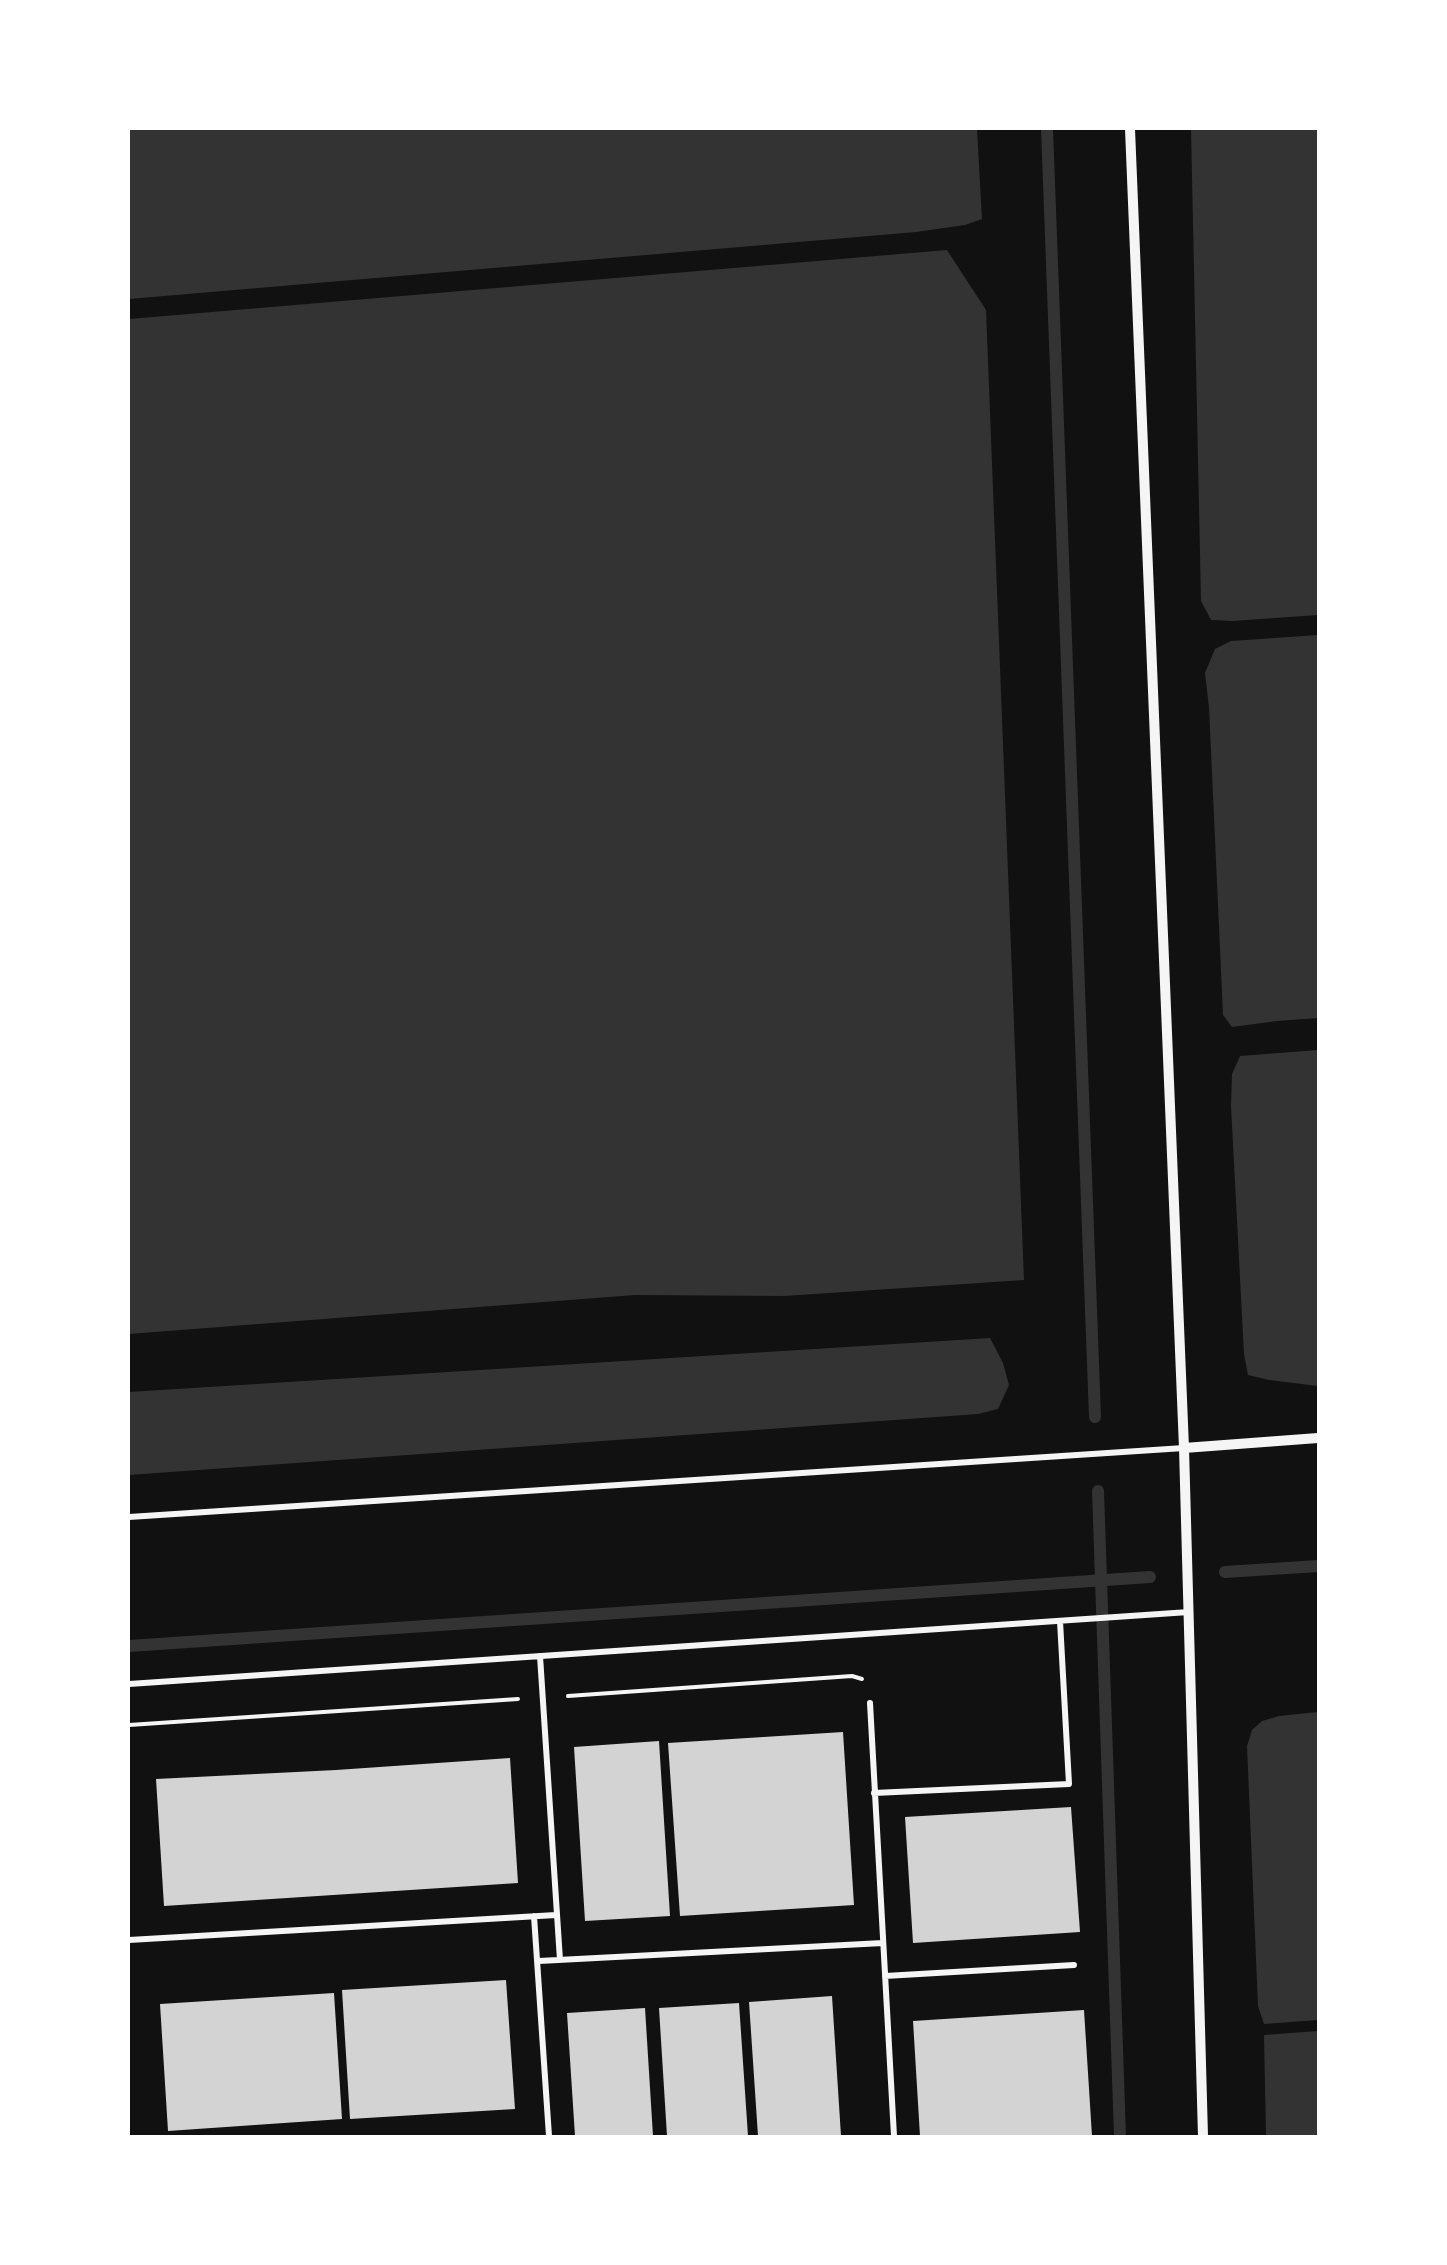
<!DOCTYPE html>
<html>
<head>
<meta charset="utf-8">
<style>
  body { margin:0 }
  #map { position:relative; width:1447px; height:2265px; overflow:hidden; background:#111; font-family:"Space Grotesk",sans-serif }
  canvas { display:block }
  .frame { position:absolute; inset:0; border:130px solid #fff; pointer-events:none }
</style>
</head>
<body>
<div id="map">
<canvas width="1447" height="2265"></canvas>
<div class="frame"></div>
</div>
<script>
const c = document.querySelector('canvas').getContext('2d');
c.lineJoin = 'round';
function fillPath(path, color) { c.fillStyle = color; c.fill(path, 'evenodd'); }
const poly = rows => new Path2D(rows.map(r => 'M' + r).join(''));
function trace(path, color, width, dash) { c.strokeStyle = color; c.lineWidth = width; c.lineCap = dash ? 'butt' : 'round'; c.setLineDash(dash || []); c.stroke(path); }
fillPath(poly([
  [129,129,977,129,982,219,965,225,916,232,129,299],
  [1191,129,1318,129,1318,615,1232,621,1211,620,1201,601],
  [947,250,986,310,1024,1280,784,1296,635,1295,129,1334,129,319],
  [1318,635,1318,1018,1277,1021,1232,1027,1223,1015,1209,707,1205,673,1215,649,1231,641],
  [1318,1050,1318,1386,1269,1380,1248,1375,1244,1354,1231,1106,1232,1074,1240,1056],
  [990,1338,1003,1363,1009,1385,998,1409,978,1414,129,1475,129,1392],
  [1318,1712,1318,2020,1264,2024,1258,2006,1247,1746,1252,1730,1262,1721,1279,1716],
  [1318,2031,1318,2136,1266,2136,1264,2035]
]), '#333');
trace(poly([
  [1047,129,1095,1417],
  [1098,1491,1120,2136],
  [1225,1572,1318,1566],
  [129,1646,1150,1577]
]), '#333', 12);
fillPath(poly([
  [843,1732,854,1905,680,1916,668,1743],
  [659,1741,670,1916,585,1921,574,1747],
  [510,1758,518,1883,164,1906,156,1779,336,1770],
  [1071,1807,1080,1932,913,1943,905,1817],
  [506,1980,515,2109,350,2119,342,1990],
  [334,1993,342,2119,168,2131,160,2004],
  [832,1996,841,2136,758,2136,749,2002],
  [739,2003,748,2136,667,2136,659,2008],
  [645,2008,653,2136,575,2136,567,2013],
  [1084,2010,1092,2136,920,2136,913,2021]
]), '#d3d3d3');
trace(poly([
  [568,1696,852,1676,862,1679],
  [129,1725,518,1699]
]), '#f5f5f5', 4);
trace(poly([
  [129,1517,1184,1448],
  [540,1656,560,1960],
  [129,1684,1189,1612],
  [870,1703,894,2136],
  [874,1793,1069,1784,1060,1621],
  [534,1916,549,2136],
  [129,1940,556,1915],
  [539,1961,883,1943],
  [885,1976,1074,1965]
]), '#f5f5f5', 6);
trace(poly([
  [1130,129,1184,1448,1203,2136],
  [1184,1448,1318,1438]
]), '#f5f5f5', 10);
</script>
</body>
</html>
